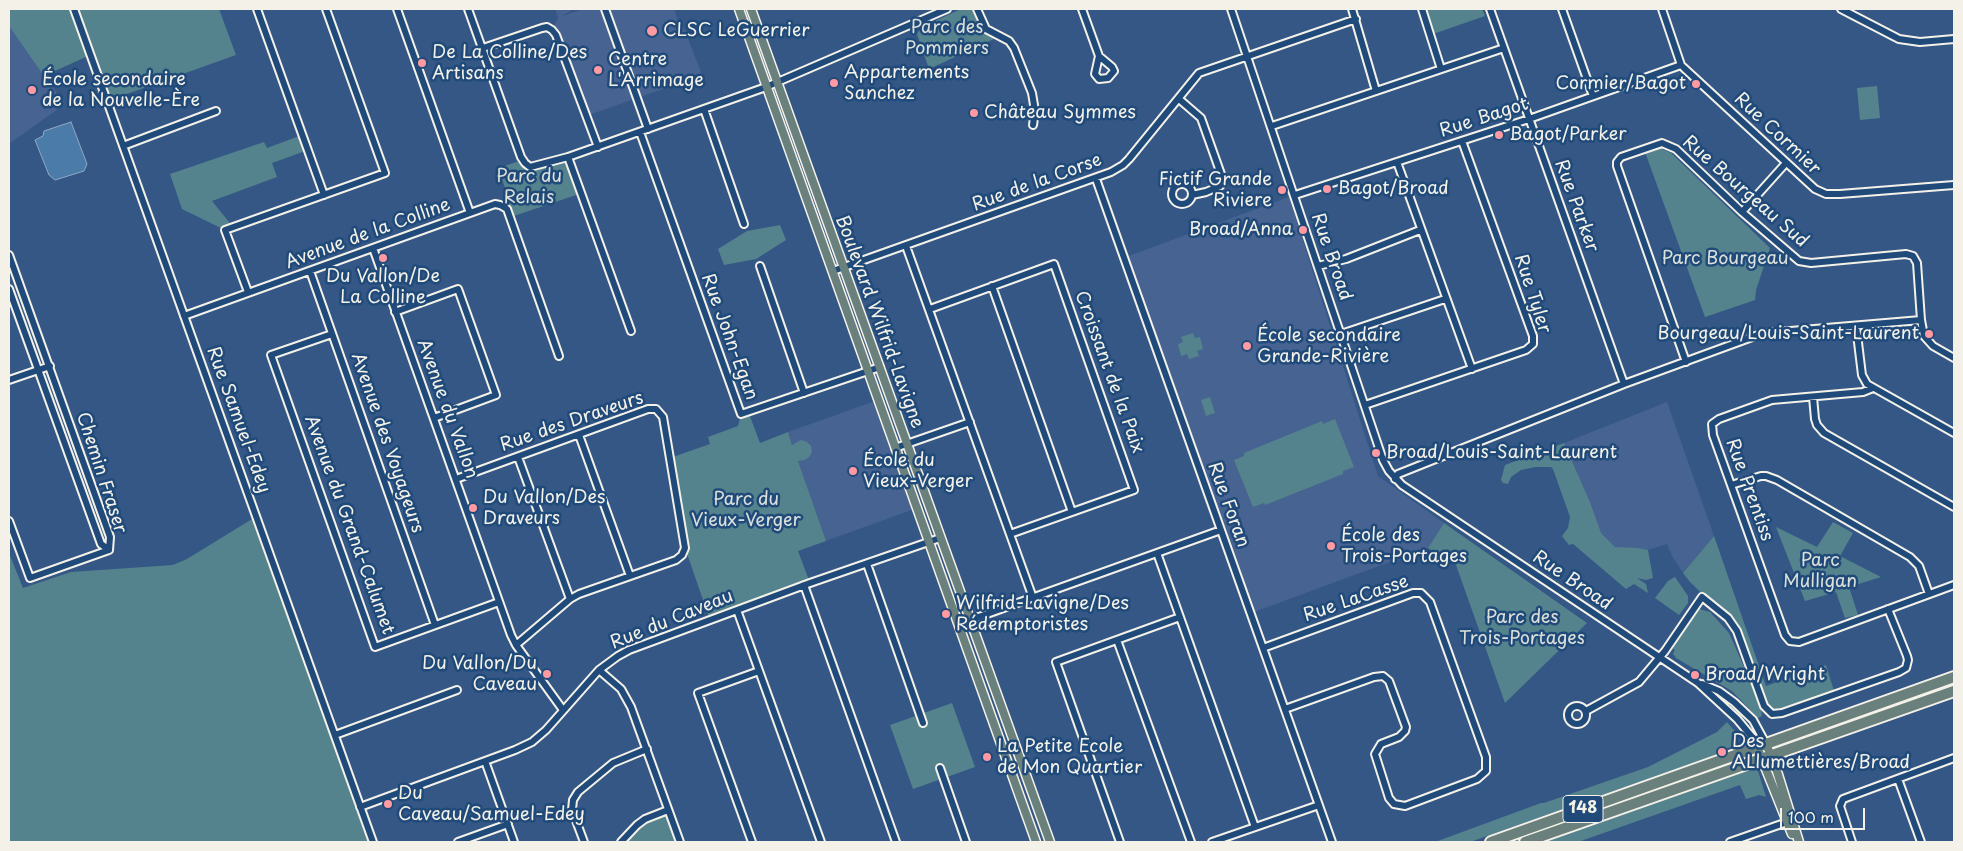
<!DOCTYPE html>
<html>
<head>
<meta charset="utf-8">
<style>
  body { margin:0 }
  #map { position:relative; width:1963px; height:851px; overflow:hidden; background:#345786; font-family:"Playpen Sans",sans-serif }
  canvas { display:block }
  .frame { position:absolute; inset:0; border:10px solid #f4f1e8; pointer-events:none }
  .scale { position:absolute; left:1780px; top:808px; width:85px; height:22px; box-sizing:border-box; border:2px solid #f4f1e8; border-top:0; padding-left:6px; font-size:15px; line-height:18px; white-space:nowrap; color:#f4f1e8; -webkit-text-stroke:4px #1f4a7a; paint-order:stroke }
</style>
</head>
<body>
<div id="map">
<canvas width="1963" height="851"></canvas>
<div class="frame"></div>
<div class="scale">100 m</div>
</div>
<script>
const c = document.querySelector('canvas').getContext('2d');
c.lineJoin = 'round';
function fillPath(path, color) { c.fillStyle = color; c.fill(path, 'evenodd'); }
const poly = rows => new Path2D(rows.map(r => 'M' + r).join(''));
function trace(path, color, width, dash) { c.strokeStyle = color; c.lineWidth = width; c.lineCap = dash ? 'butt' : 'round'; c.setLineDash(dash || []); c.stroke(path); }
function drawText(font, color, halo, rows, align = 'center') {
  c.font = font + ' "Playpen Sans",sans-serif'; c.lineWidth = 5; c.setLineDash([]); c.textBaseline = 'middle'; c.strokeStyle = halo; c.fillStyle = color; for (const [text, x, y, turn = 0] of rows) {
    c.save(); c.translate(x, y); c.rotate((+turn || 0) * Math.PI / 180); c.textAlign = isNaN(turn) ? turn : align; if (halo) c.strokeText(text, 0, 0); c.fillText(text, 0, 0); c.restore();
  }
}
fillPath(poly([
  [555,9,574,9,562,16,583,9,674,9,678,20,685,31,702,75,586,116,552,30,558,18],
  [9,26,65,104,9,144],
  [1289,197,1378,476,1444,523,1428,548,1254,612,1232,544,1192,440,1126,257],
  [878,400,917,508,826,541,788,432],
  [1667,402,1714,536,1683,573,1672,556,1667,544,1648,550,1639,548,1624,549,1615,547,1600,533,1590,502,1564,443]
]), '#476391');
fillPath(poly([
  [9,9,71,9,88,56,44,76,9,26],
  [74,9,219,9,236,55,107,101],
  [961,9,972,9,983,31,996,38,929,69,917,34,922,27],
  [1425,9,1482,9,1485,16,1433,34],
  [1877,86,1880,118,1860,120,1857,88],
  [302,135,308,150,272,163,277,177,212,201,233,227,225,230,182,209,170,174,264,142,267,148],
  [1660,148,1671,153,1770,248,1756,290,1755,300,1705,317,1645,152],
  [568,157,582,193,511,217,505,206,508,196,498,168,523,160,527,165],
  [780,225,786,240,756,259,724,265,718,249,747,231],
  [1193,333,1195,338,1200,337,1203,349,1197,351,1199,356,1189,359,1187,354,1181,356,1178,344,1183,342,1181,337],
  [1210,397,1215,413,1206,416,1201,400],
  [748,411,760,443,788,432,792,445,801,440,807,442,811,446,812,452,809,457,805,460,798,461,826,541,798,551,810,583,710,620,685,548,670,458,710,444,708,437,738,426,741,414],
  [1335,419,1354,467,1343,471,1343,474,1265,505,1264,503,1253,507,1234,460,1244,456,1244,453,1322,421,1323,424],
  [1564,443,1590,502,1601,533,1615,547,1639,548,1648,550,1653,578,1646,580,1637,578,1646,584,1648,593,1634,584,1626,589,1573,544,1569,545,1565,540,1562,536,1568,528,1570,517,1553,469,1551,467,1535,467,1521,470,1511,477,1508,484,1503,483,1501,480,1505,465],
  [252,519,368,842,9,842,9,553,23,588,71,572,173,565,187,559],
  [1833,522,1853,533,1840,556,1881,577,1849,587,1858,615,1845,618,1836,592,1805,601,1776,527,1817,547],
  [1444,523,1587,623,1505,703,1456,565,1428,548],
  [1714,536,1766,686,1826,665,1834,691,1780,711,1768,709,1742,633,1730,614,1713,604,1690,582,1683,573],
  [1675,577,1688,596,1688,603,1679,615,1655,598,1668,581],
  [1699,609,1710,612,1729,633,1761,705,1762,716,1758,718,1732,691,1676,658,1673,654,1675,650,1673,649,1692,614],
  [952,703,975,767,913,789,890,725],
  [1727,722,1738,735,1738,741,1733,746,1720,751,1721,753,1470,842,1435,842,1541,803,1544,803,1648,767,1717,732],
  [1754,768,1758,771,1766,797,1759,795,1746,799,1740,785,1578,842,1540,842,1739,771],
  [1678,778,1679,781,1637,799,1515,842,1499,842],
  [668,810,680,842,621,842,637,825]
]), '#55838d');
const water = poly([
  [71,122,87,164,84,171,55,180,49,175,35,140,43,136,44,131,71,122]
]);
fillPath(water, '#4b7ba8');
trace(water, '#8faac2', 1);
const minor = poly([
  [74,9,373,842],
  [257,9,324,195],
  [468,9,521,157,525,163,530,167,568,157,766,87,947,9],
  [605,9,648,129],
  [977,9,986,29,1009,41,1014,48,1032,93,1035,111,1033,125],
  [1082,9,1099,56,1095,74,1099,79,1108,78,1114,71,1112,67,1099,56],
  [1231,9,1383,460,1389,471,1402,485,1698,683,1737,719,1752,737,1757,747],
  [1352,9,1376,91],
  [1422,9,1441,69],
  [1490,9,1624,384],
  [1562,9,1593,96],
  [1662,9,1681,65,1684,68,1815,189,1826,194,1840,194,1954,185],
  [1841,9,1899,39,1920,42,1954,39],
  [483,48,542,28,547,27,552,30,556,35,598,147],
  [1179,99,1201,118,1222,177,1222,183,1220,186,1206,192,1192,195],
  [704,109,744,224],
  [1272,126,1504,48],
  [640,132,741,414,880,367],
  [123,146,216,111],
  [568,157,631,331],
  [1397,162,1472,369],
  [1096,179,1332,842],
  '1172 194a10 10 0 1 1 20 0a10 10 0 1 1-20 0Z',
  [1295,195,1529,119,1681,65],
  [1742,212,1786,163],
  [470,213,495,204,500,205,507,209,559,356],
  [906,246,1033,598],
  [373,248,511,635,516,645,563,710],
  [9,255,110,537,109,550],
  [760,266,804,393],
  [1318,266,1346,259,1420,230],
  [310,271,435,625],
  [833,271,1111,172,1123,165,1129,159,1199,73,1356,19],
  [992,286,1072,512],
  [9,289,101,544,109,550],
  [248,292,225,230,385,173,326,9],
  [930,309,1054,264,1134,490,1010,534],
  [395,312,458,289,496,395,434,418],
  [184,316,470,213,397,9],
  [1856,326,1862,375,1867,384,1954,433],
  [332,334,271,355,375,647,499,602],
  [1341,334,1445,299],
  [1686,362,1617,166,1617,162,1621,157,1662,143,1676,149,1742,212,1799,261,1811,263,1906,254,1913,256,1917,263,1921,320,1924,336,1933,346,1954,358],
  [9,380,50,366],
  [1873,388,1863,392,1772,400,1719,419,1712,424,1713,435,1785,635,1790,641,1799,642,1954,585],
  [1813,397,1815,419,1817,425,1824,433,1954,507],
  [1365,405,1526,350,1533,344,1533,336,1462,141],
  [579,435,630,576],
  [895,448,970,422],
  [518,457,570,599],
  [456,479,648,409,656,409,663,417,685,548,682,555,676,560,579,594,570,599,516,645],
  [1395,479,1398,474,1624,384,1755,336,1767,333,1921,320],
  [1731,485,1761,476,1766,476,1777,480,1910,557,1919,566,1929,594],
  [9,521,30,578,109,550],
  [1157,553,1255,827],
  [867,564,923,723],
  [804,585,896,842],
  [737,610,821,842],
  [959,624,1221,530],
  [1117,640,1191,842],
  [1263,648,1413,593,1421,593,1430,602,1486,757,1486,771,1477,779,1405,806,1394,804,1389,798,1375,754,1381,744,1399,737,1405,731,1406,727,1389,681,1383,676,1374,677,1285,709],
  [599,670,621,689,631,707,680,842],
  [1702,684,1719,691,1734,702,1753,720,1766,744],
  '1568 715a9 9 0 1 1 18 0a9 9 0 1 1-18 0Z',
  [1586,711,1639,682,1665,651,1702,597,1728,618,1737,631,1764,706,1772,714,1782,713,1899,672,1906,668,1908,660,1907,656,1888,609],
  [335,735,457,690],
  [485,761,514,842],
  [940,768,966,842],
  [1898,779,1921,842],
  [360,807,515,750,532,742,546,730,599,670,618,656,629,650,810,583,940,538],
  [458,842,508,824],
  [584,842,572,810,573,800,578,792,613,763,647,749],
  [621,842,637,825,645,819,668,810],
  [752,842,698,693,759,671],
  [1120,842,1056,662,1180,617],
  [1212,842,1319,805],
  [1730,842,1790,821],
  [1852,842,1840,806,1843,799,1954,758]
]);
const major = poly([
  [739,9,1036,842],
  [751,9,1050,842],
  [1766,744,1775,765,1799,842],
  [1757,747,1792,834]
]);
const highway = poly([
  [1491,842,1954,677],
  [1525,842,1954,691]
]);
trace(minor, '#f4f1e8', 10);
trace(major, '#f4f1e8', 11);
trace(highway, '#f4f1e8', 14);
trace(minor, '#1f4a7a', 6);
trace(major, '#6a807d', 8);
trace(highway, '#6a807d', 10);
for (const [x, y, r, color] of [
  [652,31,6,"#ff9aa2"],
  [422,63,5,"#ff9aa2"],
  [598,70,5,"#ff9aa2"],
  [834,83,5,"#ff9aa2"],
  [1696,84,5,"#ff9aa2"],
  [32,90,5,"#ff9aa2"],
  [974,113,5,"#ff9aa2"],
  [1499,135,5,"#ff9aa2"],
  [1327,189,5,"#ff9aa2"],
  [1282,190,5,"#ff9aa2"],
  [1303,230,5,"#ff9aa2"],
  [383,258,5,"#ff9aa2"],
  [1929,334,5,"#ff9aa2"],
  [1247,346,5,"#ff9aa2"],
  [1376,453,5,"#ff9aa2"],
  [853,471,5,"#ff9aa2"],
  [473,508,5,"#ff9aa2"],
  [1331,546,5,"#ff9aa2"],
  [946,614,5,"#ff9aa2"],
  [547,674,5,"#ff9aa2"],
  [1695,675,5,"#ff9aa2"],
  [1722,752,5,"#ff9aa2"],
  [987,757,5,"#ff9aa2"],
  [388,804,5,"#ff9aa2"]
]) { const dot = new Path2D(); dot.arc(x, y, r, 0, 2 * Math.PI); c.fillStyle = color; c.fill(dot); trace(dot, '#1f4a7a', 2); }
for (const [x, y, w] of [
  [1583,809,40]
]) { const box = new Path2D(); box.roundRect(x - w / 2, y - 13.5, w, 27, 4); c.fillStyle = '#1f4a7a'; c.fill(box); trace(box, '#f4f1e8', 1); }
drawText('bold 16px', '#f4f1e8', null, [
  ["148",1583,809]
]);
drawText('18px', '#dce0da', '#1f4a7a', [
  ["Parc des",947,28],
  ["Pommiers",947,49],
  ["Parc du",529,177],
  ["Relais",529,198],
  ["Parc Bourgeau",1725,259],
  ["Parc du",746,500],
  ["Vieux-Verger",746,521],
  ["Parc",1820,561],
  ["Mulligan",1820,582],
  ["Parc des",1522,618],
  ["Trois-Portages",1522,639]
]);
drawText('18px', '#f4f1e8', '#1f4a7a', [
  ["CLSC LeGuerrier",663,31],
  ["De La Colline/Des",432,53],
  ["Artisans",432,74],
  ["Centre",608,60],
  ["L'Arrimage",608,81],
  ["Appartements",844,73],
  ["Sanchez",844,94],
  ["École secondaire",42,80],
  ["de la Nouvelle-Ère",42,101],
  ["Cormier/Bagot",1686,84,"right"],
  ["Château Symmes",984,113],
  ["Bagot/Parker",1509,135],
  ["Fictif Grande",1272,180,"right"],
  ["Riviere",1272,201,"right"],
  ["Bagot/Broad",1337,189],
  ["Broad/Anna",1293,230,"right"],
  ["Du Vallon/De",383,277,"center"],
  ["La Colline",383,298,"center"],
  ["Bourgeau/Louis-Saint-Laurent",1919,334,"right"],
  ["École secondaire",1257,336],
  ["Grande-Rivière",1257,357],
  ["Broad/Louis-Saint-Laurent",1386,453],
  ["École du",863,461],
  ["Vieux-Verger",863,482],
  ["Du Vallon/Des",483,498],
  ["Draveurs",483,519],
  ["École des",1341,536],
  ["Trois-Portages",1341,557],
  ["Wilfrid-Lavigne/Des",956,604],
  ["Rédemptoristes",956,625],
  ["Du Vallon/Du",537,664,"right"],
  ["Caveau",537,685,"right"],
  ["Broad/Wright",1705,675],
  ["Des",1732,742],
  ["ALlumettières/Broad",1732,763],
  ["La Petite Ecole",997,747],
  ["de Mon Quartier",997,768],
  ["Du",398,794],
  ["Caveau/Samuel-Edey",398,815]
], 'left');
drawText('18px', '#f4f1e8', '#1f4a7a', [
  ["Rue Bagot",1484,118,-18],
  ["Rue Cormier",1777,134,43],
  ["Rue de la Corse",1037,183,-20],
  ["Rue Bourgeau Sud",1745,192,41],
  ["Rue Parker",1576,206,70],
  ["Avenue de la Colline",368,234,-20],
  ["Rue Broad",1331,257,71],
  ["Rue Tyler",1532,294,72],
  ["Boulevard Wilfrid-Lavigne",879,322,70],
  ["Rue John-Egan",729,337,70],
  ["Croissant de la Paix",1109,372,70],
  ["Avenue du Vallon",447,409,70],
  ["Rue Samuel-Edey",238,420,70],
  ["Rue des Draveurs",572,422,-19],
  ["Avenue des Voyageurs",387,443,71],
  ["Chemin Fraser",101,473,72],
  ["Rue Prentiss",1749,490,70],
  ["Rue Foran",1228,505,70],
  ["Avenue du Grand-Calumet",349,525,70],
  ["Rue Broad",1572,581,34],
  ["Rue LaCasse",1356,599,-19],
  ["Rue du Caveau",672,620,-22]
]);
</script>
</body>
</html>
